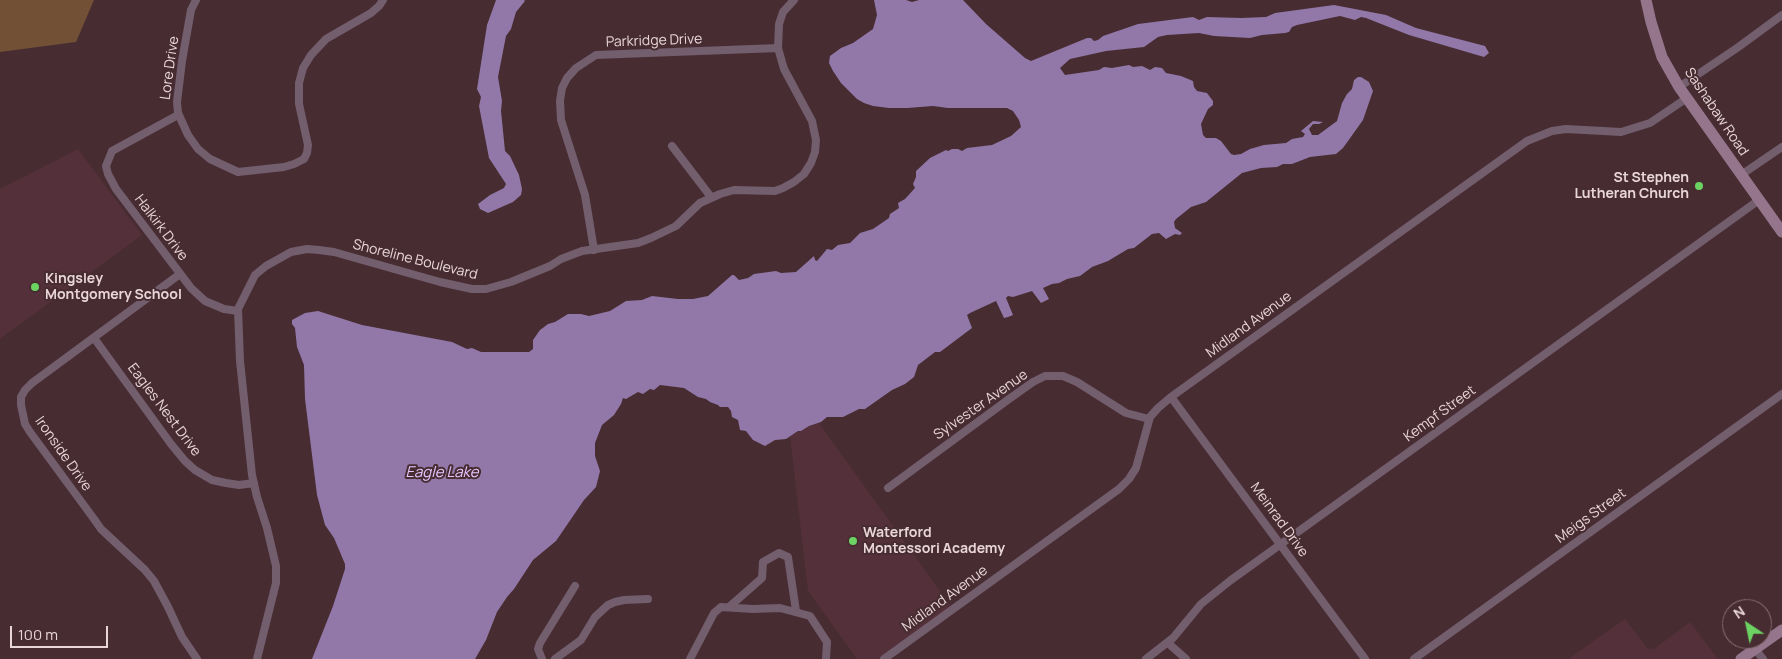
<!DOCTYPE html>
<html>
<head>
<meta charset="utf-8">
<style>
  body { margin:0 }
  #map { position:relative; width:1782px; height:659px; overflow:hidden; background:#472c32; font-family:Manrope,sans-serif }
  canvas { display:block }
  .north { position:absolute; left:1722px; top:599px; width:50px; height:50px; box-sizing:border-box; background:#472c32; border:1px solid #887075; border-radius:50%; rotate:326deg; font-size:14px; font-weight:700; line-height:20px; text-align:center; color:#e9d6da }
  .north::after { content:''; display:block; margin:auto; width:18px; height:22px; background:#6cd362; clip-path:polygon(50% 0,100% 100%,50% 72%,0 100%) }
  .scale { position:absolute; left:10px; top:626px; width:98px; height:22px; box-sizing:border-box; border:2px solid #e9d6da; border-top:0; padding-left:6px; font-size:15px; line-height:18px; white-space:nowrap; color:#e9d6da; -webkit-text-stroke:4px #472c32; paint-order:stroke }
</style>
</head>
<body>
<div id="map">
<canvas width="1782" height="659"></canvas>
<div class="north">N</div>
<div class="scale">100 m</div>
</div>
<script>
const c = document.querySelector('canvas').getContext('2d');
c.lineJoin = 'round';
function fillPath(path, color) { c.fillStyle = color; c.fill(path, 'evenodd'); }
const poly = rows => new Path2D(rows.map(r => 'M' + r).join(''));
function trace(path, color, width, dash) { c.strokeStyle = color; c.lineWidth = width; c.lineCap = dash ? 'butt' : 'round'; c.setLineDash(dash || []); c.stroke(path); }
function drawText(font, color, halo, rows, align = 'center') {
  c.font = font + ' Manrope,sans-serif'; c.lineWidth = 4; c.setLineDash([]); c.textBaseline = 'middle'; c.strokeStyle = halo; c.fillStyle = color; for (const [text, x, y, turn = 0] of rows) {
    c.save(); c.translate(x, y); c.rotate((+turn || 0) * Math.PI / 180); c.textAlign = isNaN(turn) ? turn : align; if (halo) c.strokeText(text, 0, 0); c.fillText(text, 0, 0); c.restore();
  }
}
fillPath(poly([
  [78,149,142,235,0,339,0,189],
  [819,423,952,608,881,659,857,659,808,591,790,436,809,426],
  [1625,619,1648,649,1654,649,1690,622,1718,659,1568,659]
]), '#54313a');
fillPath(poly([
  [0,0,94,0,76,42,0,52]
]), '#715036');
fillPath(poly([
  [496,0,524,0,525,1,516,12,511,29,506,36,498,77,502,101,501,111,505,151,510,156,519,175,522,189,521,195,513,202,488,213,480,209,478,204,490,195,504,188,506,184,489,158,479,106,481,97,477,89,487,25],
  [874,0,906,0,912,2,919,0,963,0,986,24,1025,58,1031,61,1087,38,1091,38,1094,41,1098,40,1103,36,1138,24,1193,17,1199,20,1207,17,1241,18,1266,17,1275,13,1334,5,1386,15,1416,28,1485,46,1489,53,1484,57,1409,35,1366,18,1361,17,1355,20,1340,16,1297,25,1292,27,1289,32,1285,33,1262,35,1250,38,1214,36,1199,33,1167,35,1158,37,1144,47,1106,51,1070,59,1060,68,1065,75,1099,70,1104,67,1112,68,1129,65,1133,67,1142,66,1150,70,1155,67,1162,68,1166,73,1181,76,1193,81,1194,87,1197,91,1207,93,1213,101,1213,105,1208,109,1201,124,1203,135,1206,138,1216,138,1221,141,1231,154,1234,155,1241,154,1250,149,1264,145,1286,143,1292,139,1303,137,1305,134,1301,131,1313,121,1323,122,1319,124,1313,124,1309,129,1312,135,1318,135,1337,121,1342,103,1347,94,1352,89,1354,80,1358,77,1361,77,1369,82,1373,91,1363,120,1343,148,1336,154,1310,157,1292,164,1283,164,1277,167,1261,168,1242,173,1206,202,1191,207,1176,219,1174,222,1175,228,1182,233,1180,235,1175,234,1166,239,1159,233,1152,234,1134,248,1128,249,1108,261,1092,267,1080,276,1067,279,1059,283,1052,284,1043,288,1049,299,1041,303,1032,291,1013,297,1008,296,1006,298,1013,315,1008,317,1004,318,996,301,970,313,967,315,972,328,940,352,935,352,918,365,914,377,905,384,892,390,865,409,859,409,843,417,827,417,821,422,809,426,801,431,798,431,786,439,775,440,765,446,753,440,746,431,740,430,738,420,732,417,731,411,728,407,720,407,718,405,710,402,706,399,698,397,684,388,660,385,654,390,650,389,643,394,638,392,626,399,623,398,621,404,614,415,602,425,595,443,595,456,600,471,596,487,584,500,556,541,533,560,514,589,507,597,497,612,486,640,475,659,312,659,333,606,345,569,345,564,334,538,325,525,317,495,305,399,304,365,297,347,295,328,292,324,292,320,305,313,318,311,362,325,452,342,467,349,472,348,481,352,529,352,533,349,533,340,540,330,548,324,555,322,568,314,581,314,589,316,610,311,626,301,642,300,652,296,678,299,693,299,708,296,732,275,734,275,739,280,748,278,754,274,776,271,781,273,796,272,814,256,815,260,817,261,827,249,832,250,838,245,850,243,860,233,873,229,889,218,890,214,899,208,898,203,905,199,915,188,913,184,916,177,916,171,930,158,946,150,948,151,952,149,958,149,962,151,967,148,992,145,1011,136,1021,127,1019,120,1013,111,1007,108,948,108,933,106,907,108,889,108,873,106,864,103,857,99,841,83,833,71,829,63,830,56,841,48,853,43,873,29,877,15]
]), '#9278a8');
trace(poly([
  [196,0,191,10,182,61,177,102,178,113,188,135,198,149,210,159,238,172,284,167,294,164,304,159,307,153,308,145,299,104,299,83,303,68,311,55,326,39,371,13,379,6,383,0],
  [1679,87,1737,48,1782,15],
  [178,115,112,151,106,166,108,174,116,189,191,288,205,301,224,309,238,311],
  [672,146,711,197],
  [1741,175,1782,147],
  [594,250,585,195,561,120,560,101,562,88,567,78,576,68,596,55,778,48],
  [180,274,32,383,25,390,21,397,21,405,25,424,30,432,94,519,101,529,145,570,154,581,168,607,182,637,197,659],
  [94,338,171,444,185,461,195,470,212,480,226,483,239,485,254,483],
  [1171,397,1365,659],
  [888,488,1009,399,1033,382,1045,376,1063,376,1077,382,1126,413,1149,419],
  [729,607,762,578,763,562,779,553,788,557,796,611],
  [1168,643,1186,659],
  [1755,649,1763,659],
  [257,659,276,583,276,566,267,528,257,497,252,475,240,361,238,309,255,275,266,266,291,252,307,249,319,250,334,252,440,282,472,289,486,289,511,282,550,266,561,259,582,251,638,243,651,238,676,226,700,203,720,194,734,190,775,191,783,188,794,182,804,174,811,163,815,152,816,140,812,121,784,69,778,48,779,24,783,12,794,0],
  [542,659,538,649,540,643,575,586],
  [555,659,581,640,595,617,608,605,615,602,624,600,648,599],
  [690,659,714,613,721,607,753,609,780,608,810,616,827,642,826,659],
  [884,659,1119,489,1129,479,1136,468,1150,417,1158,408,1171,397,1527,141,1552,131,1566,129,1621,132,1650,123,1687,98],
  [1146,659,1173,638,1201,604,1231,580,1759,200],
  [1414,659,1782,394]
]), '#735e6d', 8);
trace(poly([
  [1646,0,1651,22,1662,57,1679,87,1782,232],
  [1741,659,1782,630]
]), '#95758c', 11);
for (const [x, y, r, color] of [
  [1699,186,5,"#6cd362"],
  [35,287,5,"#6cd362"],
  [853,541,5,"#6cd362"]
]) { const dot = new Path2D(); dot.arc(x, y, r, 0, 2 * Math.PI); c.fillStyle = color; c.fill(dot); trace(dot, '#472c32', 2); }
drawText('14px', '#e9d6da', '#472c32', [
  ["Parkridge Drive",654,41,-2],
  ["Lore Drive",170,68,-82],
  ["Sashabaw Road",1716,112,56],
  ["Halkirk Drive",161,228,53],
  ["Shoreline Boulevard",415,260,14],
  ["Midland Avenue",1249,325,-36],
  ["Sylvester Avenue",981,405,-35],
  ["Eagles Nest Drive",164,410,53],
  ["Kempf Street",1440,414,-36],
  ["Ironside Drive",63,454,55],
  ["Meigs Street",1591,516,-36],
  ["Meinrad Drive",1279,520,54],
  ["Midland Avenue",945,599,-36]
]);
drawText('bold 14px', '#e9d6da', '#472c32', [
  ["St Stephen",1689,178,"right"],
  ["Lutheran Church",1689,194,"right"],
  ["Kingsley",45,279],
  ["Montgomery School",45,295],
  ["Waterford",863,533],
  ["Montessori Academy",863,549]
], 'left');
drawText('italic 15px', '#e4c5fe', '#472c32', [
  ["Eagle Lake",442,473]
]);
</script>
</body>
</html>
